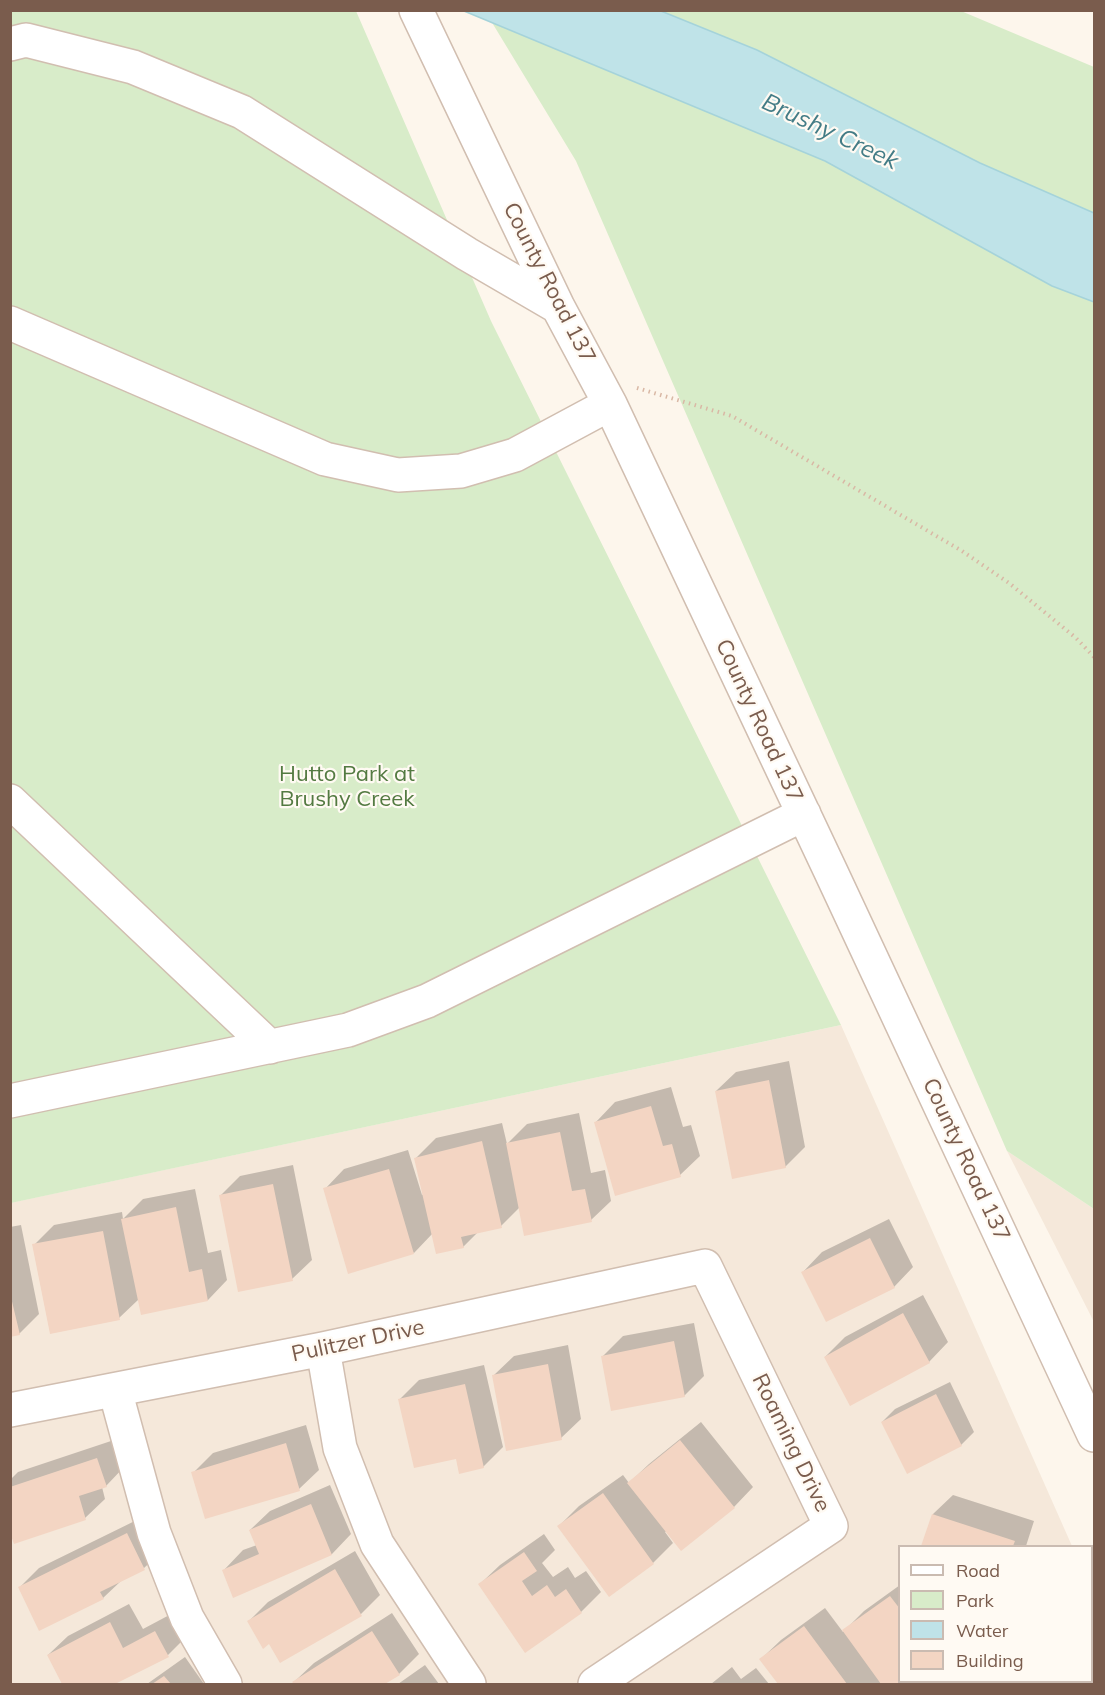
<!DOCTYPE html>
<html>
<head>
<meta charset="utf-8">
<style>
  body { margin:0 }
  #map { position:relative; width:1105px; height:1695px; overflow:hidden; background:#fdf6ec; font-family:Mulish,sans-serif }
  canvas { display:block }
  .frame { position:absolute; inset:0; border:12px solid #7a5c4d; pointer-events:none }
  .legend { position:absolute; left:898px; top:1545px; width:195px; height:138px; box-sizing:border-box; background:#fffaf3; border:2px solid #cabbb1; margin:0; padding:8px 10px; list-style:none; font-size:18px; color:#7a5c4d }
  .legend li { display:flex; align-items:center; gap:12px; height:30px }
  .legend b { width:30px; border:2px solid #cabbb1 }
</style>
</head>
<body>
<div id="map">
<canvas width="1105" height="1695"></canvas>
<div class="frame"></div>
<ul class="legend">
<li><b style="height:8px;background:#fff"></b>Road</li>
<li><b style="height:16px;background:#d8ecc9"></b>Park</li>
<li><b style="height:16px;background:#bfe3e8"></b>Water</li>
<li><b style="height:16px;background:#f3d5c3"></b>Building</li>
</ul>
</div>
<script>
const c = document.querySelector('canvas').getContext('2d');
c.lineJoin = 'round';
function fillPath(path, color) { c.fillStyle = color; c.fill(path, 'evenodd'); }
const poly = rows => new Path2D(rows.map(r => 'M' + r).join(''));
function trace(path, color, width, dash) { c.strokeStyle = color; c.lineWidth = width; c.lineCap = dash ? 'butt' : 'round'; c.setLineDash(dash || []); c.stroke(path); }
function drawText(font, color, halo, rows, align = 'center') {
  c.font = font + ' Mulish,sans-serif'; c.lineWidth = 4.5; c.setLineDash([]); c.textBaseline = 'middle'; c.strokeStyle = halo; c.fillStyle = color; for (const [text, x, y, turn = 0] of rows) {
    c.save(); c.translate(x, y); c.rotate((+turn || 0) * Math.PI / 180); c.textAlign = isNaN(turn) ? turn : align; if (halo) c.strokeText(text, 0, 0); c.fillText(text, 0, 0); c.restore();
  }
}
fillPath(poly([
  [841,1025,1072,1546,900,1546,900,1682,1092,1682,1092,1590,1094,1597,1094,1684,11,1684,10,1203],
  [1007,1151,1094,1209,1094,1322]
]), '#f5e8da');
fillPath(poly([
  [10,11,356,11,491,321,841,1025,11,1203],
  [485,11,961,11,1094,67,1094,1209,1007,1151,576,161]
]), '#d8ecc9');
const water = poly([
  [464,11,661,11,757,50,980,163,1094,213,1094,302,1052,286,825,161,464,11]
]);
fillPath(water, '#bfe3e8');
trace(water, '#a5d3da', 1.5);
fillPath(poly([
  [789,1061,805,1147,785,1167,716,1091,736,1072],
  [671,1087,683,1127,691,1125,700,1156,680,1175,596,1122,615,1102],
  [579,1113,591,1173,605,1170,611,1201,591,1220,520,1207,501,1226,478,1232,463,1247,433,1233,414,1253,325,1189,344,1169,408,1150,422,1195,424,1194,416,1158,436,1138,502,1123,507,1144,527,1124],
  [293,1165,312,1260,292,1279,220,1196,240,1176],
  [195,1189,208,1253,221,1250,227,1280,208,1300,139,1299,119,1318,34,1245,54,1225,122,1212,123,1219,143,1199],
  [889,1219,913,1267,894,1287,803,1272,822,1252],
  [21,1225,39,1314,19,1334,10,1336,10,1227],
  [923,1295,948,1342,929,1362,825,1357,845,1337],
  [694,1323,704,1376,684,1396,603,1356,623,1336],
  [568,1345,581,1419,561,1438,494,1375,514,1356],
  [484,1365,503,1447,483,1467,457,1457,400,1399,419,1380],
  [950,1382,974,1432,961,1445,882,1422,895,1409],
  [701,1422,753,1487,734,1507,667,1531,665,1532,673,1543,653,1563,610,1595,559,1526,579,1506,623,1475,629,1483,649,1464],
  [306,1425,319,1470,299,1489,193,1473,213,1453],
  [117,1439,125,1466,106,1486,102,1487,105,1499,85,1518,10,1528,10,1480,18,1472],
  [330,1485,351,1534,332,1554,234,1596,224,1570,243,1550,257,1545,250,1530,270,1511],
  [953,1495,1034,1521,1026,1546,922,1546,933,1514],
  [147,1515,164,1549,144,1568,122,1580,103,1598,20,1587,39,1568],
  [544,1534,555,1550,542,1563,553,1577,568,1567,575,1578,586,1571,601,1592,581,1612,525,1651,480,1584,500,1565],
  [355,1551,380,1595,361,1614,270,1642,249,1621,268,1602],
  [900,1585,900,1680,893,1684,883,1684,882,1682,879,1684,780,1684,761,1659,781,1640,825,1608,843,1632,864,1611],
  [129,1604,143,1629,175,1612,187,1636,168,1655,112,1684,63,1684,48,1655,68,1636],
  [392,1613,419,1654,399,1674,382,1684,296,1684,294,1682,314,1663],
  [185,1657,204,1684,147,1684],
  [425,1665,439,1684,398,1684],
  [732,1667,741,1679,756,1668,769,1684,711,1684]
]), '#0003');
fillPath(poly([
  [769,1080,786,1168,732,1179,715,1091],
  [651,1106,663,1146,672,1144,681,1177,615,1196,594,1122],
  [560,1132,572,1191,585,1189,592,1222,524,1236,506,1143],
  [482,1141,502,1228,461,1237,464,1248,436,1254,414,1158],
  [389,1169,414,1254,348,1274,323,1188],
  [273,1184,293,1281,238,1292,219,1195],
  [176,1207,189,1272,202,1269,208,1301,141,1315,121,1219],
  [103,1231,120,1320,50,1334,32,1244],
  [870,1238,895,1288,826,1322,801,1272],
  [10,1293,20,1335,10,1337],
  [903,1313,930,1363,850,1406,824,1357],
  [674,1341,685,1397,611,1411,601,1356],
  [548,1364,562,1440,506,1451,492,1375],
  [465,1384,484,1468,459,1474,456,1459,414,1468,398,1399],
  [936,1394,962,1446,907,1474,881,1422],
  [680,1440,735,1508,681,1551,627,1483],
  [286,1443,300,1491,205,1519,191,1472],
  [97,1458,107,1487,79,1496,86,1520,14,1544,10,1533,10,1487],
  [603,1493,654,1564,609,1597,557,1526],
  [311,1504,332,1555,233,1598,222,1570,259,1554,249,1530],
  [932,1514,1015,1541,1013,1546,921,1546],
  [127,1533,145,1570,100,1592,104,1599,39,1631,18,1587],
  [524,1552,537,1571,522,1581,532,1596,547,1585,555,1597,566,1589,582,1613,525,1653,478,1584],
  [335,1569,362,1616,280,1663,269,1644,263,1649,247,1621],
  [890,1596,900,1609,900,1682,896,1684,881,1684,842,1630],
  [110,1622,123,1648,155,1631,169,1657,115,1684,62,1684,47,1655],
  [804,1626,847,1684,778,1684,759,1659],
  [372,1631,400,1675,385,1684,294,1684,292,1682],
  [164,1676,171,1684,152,1684]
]), '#f3d5c3');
const minor = poly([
  [416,10,558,307,610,404,831,872,1094,1435],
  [10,44,26,40,133,67,242,112,467,254,558,307],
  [10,323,325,459,398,475,461,471,515,455,610,404],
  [10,801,270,1047],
  [10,1101,348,1030,427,1001,804,814],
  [323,1349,340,1448,377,1544,469,1684],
  [115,1390,154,1533,187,1618,225,1684],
  [10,1410,323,1349,705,1266,831,1526,595,1684],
  [1092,1632,1094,1632],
  [1007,1684,1011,1682],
  [1077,1684,1081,1682]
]);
trace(minor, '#d1beb0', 36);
trace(poly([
  [637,388,732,416,962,551,1009,583,1076,638,1094,657]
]), '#d9b8a5', 4, [1.5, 4.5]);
trace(minor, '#fff', 33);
drawText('22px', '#7a5c4d', '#fffaf3', [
  ["County Road 137",549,283,63],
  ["County Road 137",759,721,65],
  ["County Road 137",966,1160,65],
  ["Pulitzer Drive",358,1341,-12],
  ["Roaming Drive",791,1443,64]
]);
drawText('22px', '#537a41', '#fffaf3', [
  ["Hutto Park at",347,774],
  ["Brushy Creek",347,799]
]);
drawText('italic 24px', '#437c86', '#fffaf3', [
  ["Brushy Creek",830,132,25]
]);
</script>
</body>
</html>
